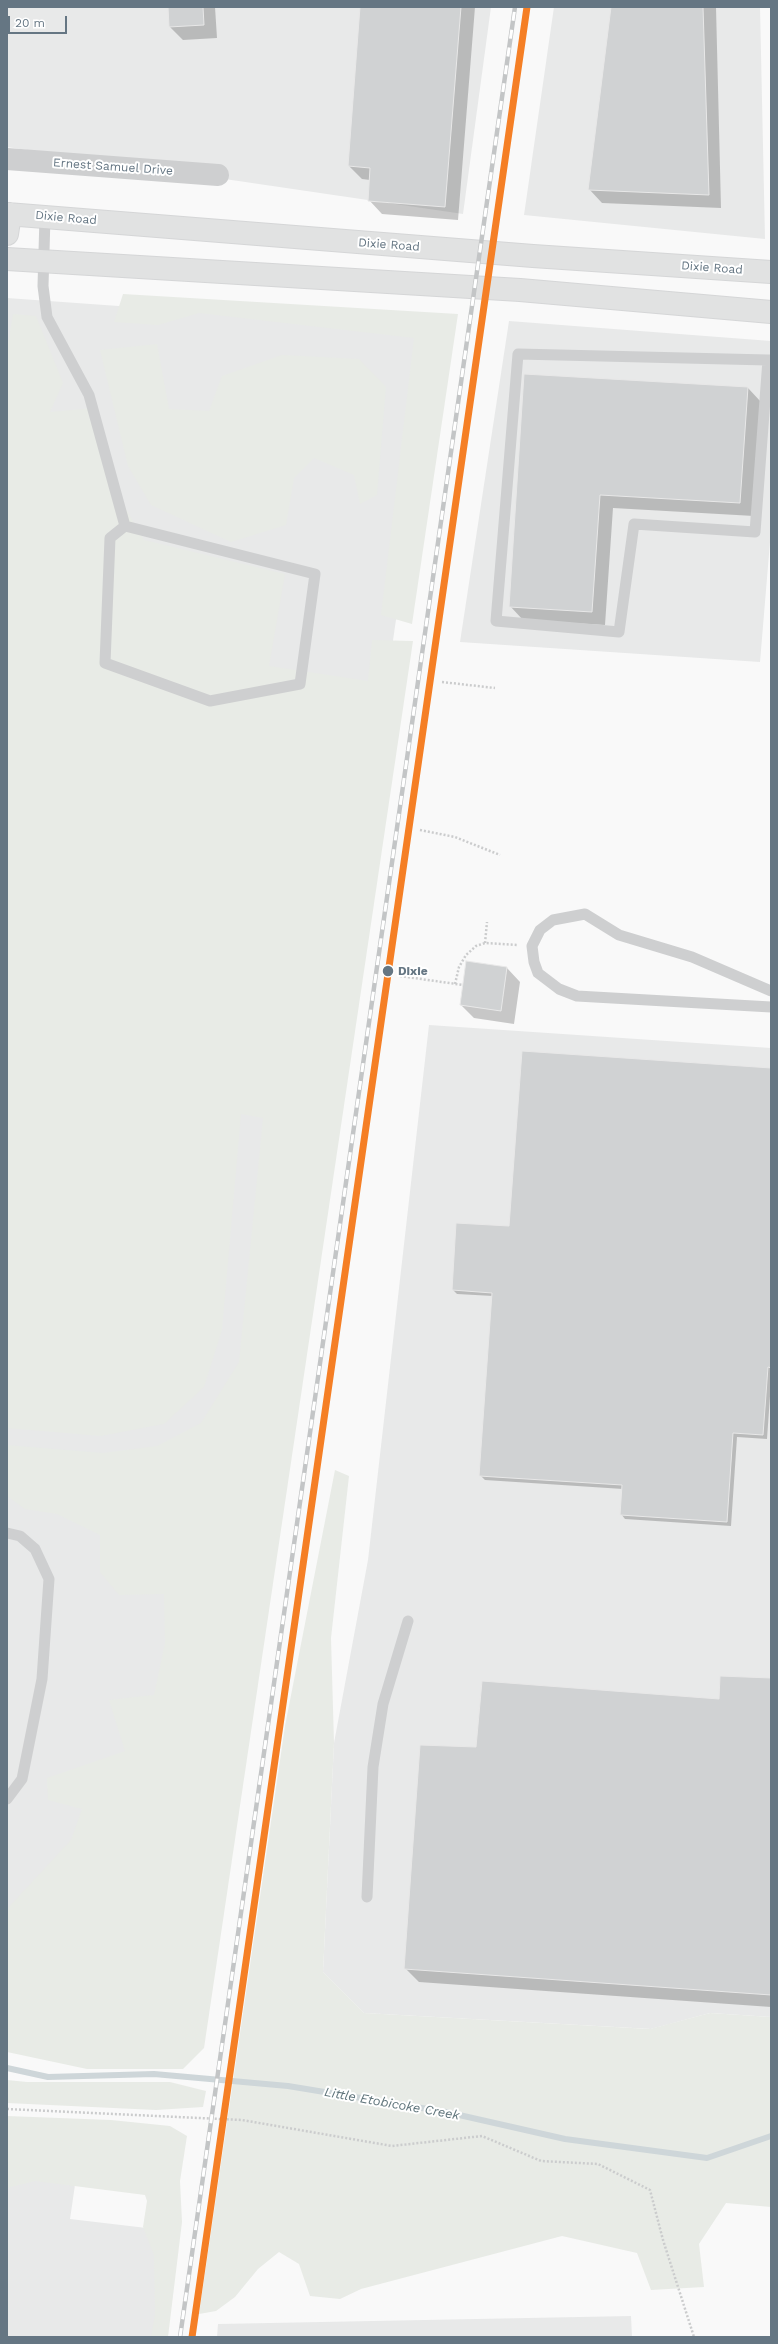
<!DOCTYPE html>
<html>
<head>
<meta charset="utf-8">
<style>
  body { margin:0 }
  #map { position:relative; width:778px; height:2344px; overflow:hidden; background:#f9f9f9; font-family:"Work Sans",sans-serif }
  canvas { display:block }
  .frame { position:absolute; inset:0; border:8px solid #657683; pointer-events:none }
  .scale { position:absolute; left:8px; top:16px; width:59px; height:18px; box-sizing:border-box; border:2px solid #657683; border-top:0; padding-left:5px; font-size:12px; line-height:14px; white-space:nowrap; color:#657683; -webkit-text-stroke:3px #fff; paint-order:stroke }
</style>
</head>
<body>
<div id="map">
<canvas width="778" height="2344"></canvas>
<div class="frame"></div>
<div class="scale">20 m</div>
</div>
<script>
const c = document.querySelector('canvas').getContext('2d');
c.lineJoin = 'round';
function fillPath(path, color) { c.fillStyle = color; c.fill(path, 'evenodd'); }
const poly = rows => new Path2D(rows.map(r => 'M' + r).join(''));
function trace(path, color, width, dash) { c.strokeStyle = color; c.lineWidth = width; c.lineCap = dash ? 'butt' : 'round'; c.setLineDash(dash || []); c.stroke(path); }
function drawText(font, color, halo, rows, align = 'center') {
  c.font = font + ' "Work Sans",sans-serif'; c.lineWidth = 4; c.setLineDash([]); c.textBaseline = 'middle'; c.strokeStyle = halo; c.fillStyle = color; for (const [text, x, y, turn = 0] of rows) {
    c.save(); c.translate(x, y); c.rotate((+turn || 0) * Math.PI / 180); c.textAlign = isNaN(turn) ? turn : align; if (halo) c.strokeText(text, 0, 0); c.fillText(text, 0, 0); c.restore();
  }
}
fillPath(poly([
  [7,7,491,7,463,214,7,147],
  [554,7,760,7,765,239,524,215],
  [7,298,439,329,193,1993,7,2004],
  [509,321,771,341,771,530,760,662,460,642],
  [429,1025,771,1048,771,2017,710,2013,651,2029,364,2013,323,1972,334,1743,368,1560],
  [80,2151,70,2219,155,2229,168,2337,7,2337,7,2161],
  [631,2316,632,2337,217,2337,218,2324]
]), '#e8e9e9');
fillPath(poly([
  [123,294,458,314,412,624,381,615,414,338,199,313,158,325,114,322],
  [13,314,36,316,63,383,50,412,94,408,110,482,144,540,285,574,269,666,368,681,372,640,413,641,204,2048,183,2069,87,2069,7,2052,7,1909,71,1840,82,1809,48,1800,47,1778,125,1751,109,1700,154,1695,165,1643,164,1594,119,1595,100,1572,100,1535,57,1514,25,1509,7,1496,7,1445,103,1453,157,1446,201,1423,239,1362,263,1118,241,1114,222,1330,204,1387,164,1424,101,1436,7,1428,7,349],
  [157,344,169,409,209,411,222,376,282,355,359,359,386,387,377,495,360,504,354,475,314,458,294,478,286,525,231,542,151,505,128,466,100,350],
  [335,1470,349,1476,331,1638,334,1743,323,1972,364,2013,650,2029,710,2013,771,2017,771,2207,726,2203,699,2244,704,2287,651,2290,637,2253,562,2236,361,2289,340,2299,310,2296,299,2264,279,2252,258,2269,235,2297,216,2311,199,2314,285,1726],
  [7,2080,27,2082,170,2082,206,2091,203,2107,156,2110,7,2103],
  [7,2116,111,2120,170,2126,187,2136,180,2181,182,2222,168,2337,151,2337,155,2314,154,2255,143,2227,147,2201,145,2195,35,2181,7,2188]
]), '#e8ebe6');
fillPath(poly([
  [169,7,215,7,217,38,183,40,170,27],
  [361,7,475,7,458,220,382,214,369,200,370,180,362,179,349,166],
  [612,7,716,7,721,208,602,203,589,189],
  [525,375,748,388,761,402,754,516,613,508,605,625,523,620,510,606],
  [467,963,507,968,520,982,514,1024,474,1018,461,1005],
  [771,1069,771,1382,767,1439,737,1437,731,1526,625,1519,621,1514,623,1489,485,1480,480,1475,493,1296,457,1294,453,1290,510,1227],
  [771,1679,771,2007,419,1982,406,1969,476,1748,720,1700]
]), '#0003');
trace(poly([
  [7,2068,48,2077,154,2074,288,2086,446,2112,565,2139,707,2158,771,2136]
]), '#ced6d9', 6);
const building = poly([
  [168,7,203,7,204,25,169,27,168,7],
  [360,7,461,7,445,207,368,201,370,168,348,166,360,7],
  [611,7,703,7,709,195,588,190,611,7],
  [524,374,748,387,740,503,600,495,592,612,509,607,524,374],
  [466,961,507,967,501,1011,460,1005,466,961],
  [522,1051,771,1068,771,1368,768,1367,763,1435,733,1433,727,1522,620,1515,622,1485,479,1476,492,1293,452,1290,456,1223,509,1226,522,1051],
  [720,1676,771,1678,771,1995,404,1969,420,1745,476,1747,482,1681,719,1699,720,1676]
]);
fillPath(building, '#d0d2d3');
trace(building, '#e8e8e8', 1);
const secondary = poly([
  [7,214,533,256,771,272],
  [7,234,10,214],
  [7,259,520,290,771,312]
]);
trace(secondary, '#d5d6d7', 24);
trace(poly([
  [442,682,495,688],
  [420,830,455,837,500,855],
  [485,943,487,922],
  [400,976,463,985],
  [455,984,459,967,466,955,476,946,485,943,518,945],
  [7,2109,242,2120,392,2146,482,2136,541,2161,598,2164,650,2190,663,2240,694,2337]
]), '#cbcccd', 2.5, [2, 2]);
trace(poly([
  [45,217,43,286,47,317,89,395,125,526,315,574,300,684,210,701,105,663,110,538,125,526],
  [768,360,755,532,634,524,619,632,496,621,518,354,768,360,771,360],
  [771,991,692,957,619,935,585,914,553,920,540,930,532,946,534,962,538,973,559,989,577,996,771,1007],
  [7,1533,20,1536,35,1549,49,1579,42,1679,22,1779,7,1799],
  [367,1897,373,1767,383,1704,408,1621]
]), '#cecfd0', 11);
trace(poly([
  [7,159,218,175]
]), '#cecfd0', 22);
trace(secondary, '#e1e2e2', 22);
const rail = poly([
  [180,2337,515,7]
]);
trace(rail, '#c3c5c6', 4.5);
trace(rail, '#fff', 3, [9]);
trace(poly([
  [192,2337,527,7]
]), '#f57f25', 7);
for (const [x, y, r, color] of [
  [388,971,6,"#657683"]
]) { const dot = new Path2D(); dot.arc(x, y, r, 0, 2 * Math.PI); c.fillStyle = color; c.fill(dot); trace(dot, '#fff', 1.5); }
drawText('12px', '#657683', '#fff', [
  ["Ernest Samuel Drive",113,167,4],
  ["Dixie Road",66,218,5],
  ["Dixie Road",389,245,4],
  ["Dixie Road",712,268,4]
]);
drawText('bold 12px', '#657683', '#fff', [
  ["Dixie",398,971]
], 'left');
drawText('italic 13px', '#60757c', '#fff', [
  ["Little Etobicoke Creek",392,2104,10]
]);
</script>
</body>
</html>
